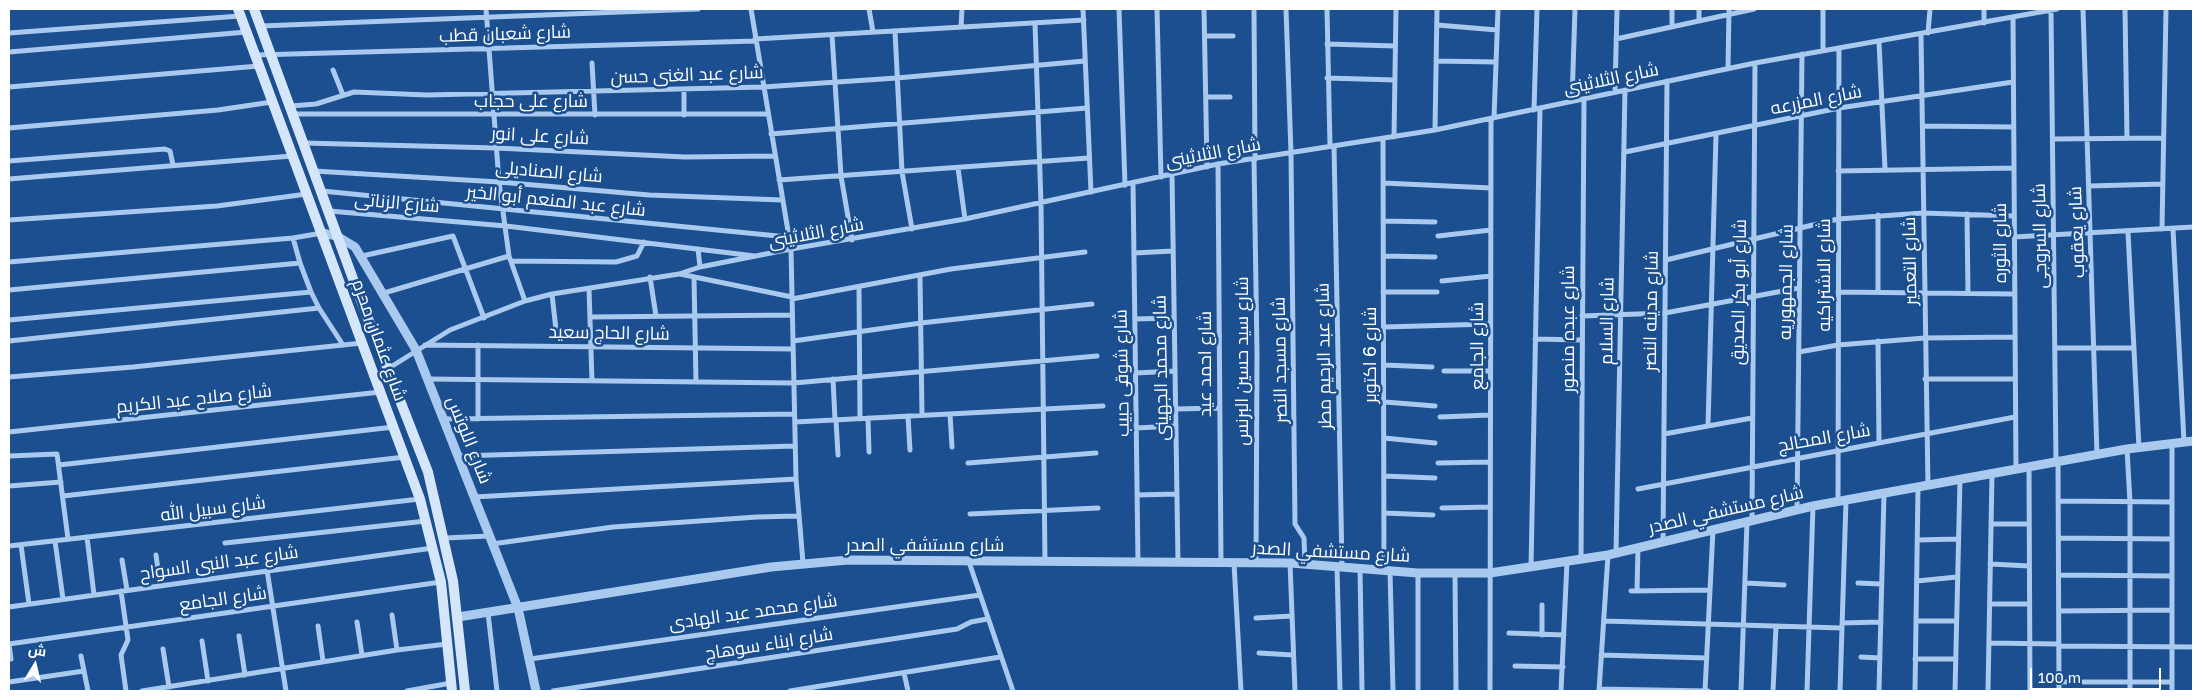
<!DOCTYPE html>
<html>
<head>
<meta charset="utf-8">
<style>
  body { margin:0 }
  #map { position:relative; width:2202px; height:700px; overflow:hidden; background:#1b4f8f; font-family:"Golos Text",Cairo,sans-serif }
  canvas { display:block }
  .frame { position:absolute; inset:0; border:10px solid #fff; pointer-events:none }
  .north { position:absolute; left:10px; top:640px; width:50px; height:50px; -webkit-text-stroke:4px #1b4f8f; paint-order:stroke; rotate:9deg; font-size:14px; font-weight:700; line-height:20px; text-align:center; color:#fff }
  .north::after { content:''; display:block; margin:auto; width:18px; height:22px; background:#fff; clip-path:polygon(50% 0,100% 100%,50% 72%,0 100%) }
  .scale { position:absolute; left:2030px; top:668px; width:131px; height:22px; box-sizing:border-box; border:2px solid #fff; border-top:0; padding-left:6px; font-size:15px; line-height:18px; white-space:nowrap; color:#fff; -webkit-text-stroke:4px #1b4f8f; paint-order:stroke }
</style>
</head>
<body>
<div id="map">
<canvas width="2202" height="700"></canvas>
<div class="frame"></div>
<div class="north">ش</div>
<div class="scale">100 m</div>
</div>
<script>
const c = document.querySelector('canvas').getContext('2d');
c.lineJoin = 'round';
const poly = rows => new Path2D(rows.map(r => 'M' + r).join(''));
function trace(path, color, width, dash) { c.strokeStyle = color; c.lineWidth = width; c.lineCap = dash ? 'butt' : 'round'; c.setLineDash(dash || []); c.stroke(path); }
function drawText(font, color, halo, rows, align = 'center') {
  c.font = font + ' "Golos Text",Cairo,sans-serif'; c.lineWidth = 5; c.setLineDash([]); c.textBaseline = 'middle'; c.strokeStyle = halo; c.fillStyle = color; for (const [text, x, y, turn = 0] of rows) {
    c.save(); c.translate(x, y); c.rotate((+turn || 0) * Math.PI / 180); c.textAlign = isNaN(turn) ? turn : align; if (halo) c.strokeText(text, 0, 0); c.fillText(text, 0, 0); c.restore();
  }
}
trace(poly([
  [486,9,499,182,509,256,525,301],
  [751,9,791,249,796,479,803,563],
  [869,9,873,32],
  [1083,9,1091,192],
  [1119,9,1125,185],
  [1157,9,1161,177],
  [1204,9,1207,167],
  [1254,9,1255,159],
  [1286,9,1291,153,1295,524,1304,538,1305,564],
  [1327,9,1330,146],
  [1823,9,1823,51],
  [2083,9,2097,455],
  [2125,9,2127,138],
  [2051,10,2056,462],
  [2013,17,2016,469],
  [1699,20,1699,9],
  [1035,23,1041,204,1045,562],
  [1984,23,1984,9],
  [1437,25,1497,30],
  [261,26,698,9],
  [961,27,962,9],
  [1672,27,1672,9],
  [895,31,902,172,912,229],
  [9,33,240,16],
  [1928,33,1930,9],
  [832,35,841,176,852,240],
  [1921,35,1928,486],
  [1205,36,1233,36],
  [755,39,1084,20],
  [1616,39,1754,9],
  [1879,42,1885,169],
  [1327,44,1395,46],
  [9,52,247,32],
  [256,55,756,41],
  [1436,61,1496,62],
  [592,63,595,115],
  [1728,68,1729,9],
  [333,70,343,95],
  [1327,78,1395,80],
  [9,87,259,66],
  [1615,92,1617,9],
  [1206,97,1230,97],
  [1572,101,1575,9],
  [291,106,316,104,354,92,427,95,763,87,897,78,1085,61],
  [1534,110,1537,9],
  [293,114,768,114],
  [684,115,684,90],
  [1494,118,1498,9],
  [1923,126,2013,127],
  [9,128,218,110,272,102],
  [1435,130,1437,9],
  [771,134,1087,108],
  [1394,137,1396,9],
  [1383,139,1384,571],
  [2053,139,2163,138],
  [304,143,496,148,685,157,775,156],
  [1334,146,1342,566],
  [1625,152,1839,108,2013,82],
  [1254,159,1257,353,1256,563],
  [9,161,165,149,170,151,173,165],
  [1218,164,1221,563],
  [958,168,965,219],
  [314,171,499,182,649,195,782,200],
  [1838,171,2014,168],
  [1172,174,1178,562],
  [9,179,292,156],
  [779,180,1089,158],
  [1133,183,1138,562],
  [1383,183,1491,188],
  [2089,186,2163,184],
  [322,191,788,237],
  [329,211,506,226,755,256],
  [1967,214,1968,293],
  [9,220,217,206,307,194],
  [1383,221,1435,222],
  [2162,229,2166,9],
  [2173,229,2184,442],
  [2128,232,2139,448],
  [1438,236,1491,230],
  [2014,237,2193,227],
  [293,238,300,263,311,292,319,308,343,345],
  [698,249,700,267],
  [1134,253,1173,251],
  [362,256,453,236,484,318],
  [1383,256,1435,257],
  [1666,260,1838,219,1923,213,2013,216],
  [512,261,616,262,637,256,644,242],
  [9,262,293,238,322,233],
  [680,274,792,297],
  [650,277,656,316],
  [920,277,922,415],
  [694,278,696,382],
  [1442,281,1491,276],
  [859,288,860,419],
  [589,289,592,381],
  [9,290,300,263],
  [1383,292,1437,292],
  [1838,292,2014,294],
  [1878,292,1878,215],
  [384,293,509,256],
  [552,294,556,330],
  [792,299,951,269,1085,252],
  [1582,316,1665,313,1799,288],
  [590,317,792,315],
  [1135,319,1174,318],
  [9,320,311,292],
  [1384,327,1490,324],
  [1535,339,1582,340],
  [9,341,319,308],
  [793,341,921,323,1092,304],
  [1878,341,1879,442],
  [425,345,793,349],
  [478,345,478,419],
  [2055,348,2134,348],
  [1799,352,1838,345,1925,338,2014,337],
  [1384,365,1432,367],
  [389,368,450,330,525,301,552,294,679,274,700,267,791,249,965,219,1218,164,1435,130,1755,63,2057,9],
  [1444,371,1490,371],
  [1136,373,1175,371],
  [9,377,133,367,362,343],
  [427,379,794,383,1097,356],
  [833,379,835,420],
  [1925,379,2015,379],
  [1385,402,1435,406],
  [1176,409,1219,408],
  [950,414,952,447],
  [908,416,910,450],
  [1440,417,1490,415],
  [868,418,869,452],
  [443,419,794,414],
  [836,420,838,455],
  [795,422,1103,406],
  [1708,426,1716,135],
  [1136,428,1176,426],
  [9,432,381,392],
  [1664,434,1752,418],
  [1384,438,1435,443],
  [2127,449,2130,502,2130,691],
  [9,456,57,454,68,539],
  [458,456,795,446],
  [2058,462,2059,691],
  [968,463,1096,453],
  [1438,463,1490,462],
  [59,465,394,427],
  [2029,467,2030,691],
  [1384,476,1435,478],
  [9,486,61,482],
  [1638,489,2015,417],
  [1137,495,1177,494],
  [63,496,405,457],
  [474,497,796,479],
  [2058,501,2172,502],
  [1838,502,1839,48],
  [1442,508,1490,507],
  [1797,510,1802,54],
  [1384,513,1433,515],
  [970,514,1098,508],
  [1752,521,1755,63],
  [1991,524,2029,524],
  [87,537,94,595],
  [445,538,489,536],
  [2059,538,2172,539],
  [1917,540,1958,539],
  [55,541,63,599],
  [1663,541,1667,81],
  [225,543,426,521],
  [492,544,613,527,757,517,797,516],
  [21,545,29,604],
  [9,546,420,499],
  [1616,552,1625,90],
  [156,555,160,585],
  [1581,559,1584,99],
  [122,560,127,590],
  [969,562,1013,691],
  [1234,563,1241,691],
  [1290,563,1295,691],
  [1990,564,2029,566],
  [1337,566,1340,691],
  [1360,568,1362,691],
  [1531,568,1540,108],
  [267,570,286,691],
  [1390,571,1393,691],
  [1418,573,1418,691],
  [1455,574,1456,691],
  [2059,575,2172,576],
  [1917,581,1957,577],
  [1746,583,1784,585],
  [1858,583,1881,584],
  [121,591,128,640,121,655,126,691],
  [1631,591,1710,590],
  [1637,591,1638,547],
  [1990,604,2029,604],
  [9,607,433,548],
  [2059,611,2172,610],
  [488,613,497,691],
  [392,615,397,650],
  [1256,618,1292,616],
  [1604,621,1842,628],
  [1916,621,1956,621],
  [357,622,362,655],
  [1842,623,1881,622],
  [318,626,323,661],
  [1509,633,1564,635],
  [1542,635,1542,605],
  [239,636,245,675],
  [202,641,208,681],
  [1989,643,2059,644],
  [9,644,441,582],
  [9,644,11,659],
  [2059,646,2193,647],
  [163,649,169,687],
  [1259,653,1293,655],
  [1601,655,1707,658],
  [81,656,88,691],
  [1861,657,1880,658],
  [530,659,980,595],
  [1915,659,1956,659],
  [1515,666,1563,667],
  [904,673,908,691],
  [9,682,84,671],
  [2059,682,2172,682],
  [1599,689,1708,691],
  [142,691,397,650,447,644],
  [407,691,451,683],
  [553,691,957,629,971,622,987,619],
  [790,691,1000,657],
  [1490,691,1491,119],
  [1561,691,1567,562],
  [1599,691,1608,555],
  [1705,691,1713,530],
  [1741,691,1747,522],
  [1773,691,1776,626],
  [1807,691,1813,506],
  [1840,691,1846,501],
  [1879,691,1884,494],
  [1915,691,1918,488],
  [1955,691,1960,480],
  [1988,691,1992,474],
  [2172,691,2172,444]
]), '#a9c9ee', 5);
trace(poly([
  [322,233,337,236,355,247,416,350,518,608,536,691],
  [458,617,771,567,848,560,1290,563,1418,573,1490,573,1608,555,1813,506,2127,449,2193,441]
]), '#a9c9ee', 9);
trace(poly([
  [238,9,420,499,441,582,452,691],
  [254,9,360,298,428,472,453,581,465,691]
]), '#d6e6fa', 10);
drawText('18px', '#fff', '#1b4f8f', [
  ["شارع شعبان قطب",505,34,-2],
  ["شارع عبد الغنى حسن",687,75,-2],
  ["شارع الثلاثينى",1611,79,-12],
  ["شارع المزرعه",1816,100,-11],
  ["شارع على حجاب",531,101],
  ["شارع على انور",540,136,3],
  ["شارع الثلاثينى",1213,153,-11],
  ["شارع الصناديلى",549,172,5],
  ["شارع عبد المنعم أبو الخير",556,201,6],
  ["شارع الزناتى",397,203,5],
  ["شارع يعقوب",2077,232,-92],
  ["شارع الثلاثينى",816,233,-11],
  ["شارع السروجى",2040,236,-91],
  ["شارع الثوره",2000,243,-90],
  ["شارع التعمير",1910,261,-91],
  ["شارع الاشتراكيه",1824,275,-90],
  ["شارع الجمهوريه",1786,282,-89],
  ["شارع أبو بكر الصديق",1739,292,-89],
  ["شارع مدينه النصر",1651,311,-89],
  ["شارع السلام",1607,321,-89],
  ["شارع عبده منصور",1568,329,-90],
  ["شارع الحاج سعيد",609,333,1],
  ["شارع عثمان محرم",379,340,70],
  ["شارع الجامع",1477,346,-90],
  ["شارع 6 اكتوبر",1370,355,-90],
  ["شارع عبد الرحيم مطر",1324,356,-91],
  ["شارع مسجد النصر",1280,360,-91],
  ["شارع سيد حسين البرنس",1242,361,-90],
  ["شارع احمد عيد",1205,364,-90],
  ["شارع محمد الجهينى",1161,368,-91],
  ["شارع شوقى حبيب",1122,373,-91],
  ["شارع صلاح عبد الكريم",194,399,-6],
  ["شارع المحالج",1824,438,-10],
  ["شارع اللوتس",469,440,68],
  ["شارع سبيل الله",213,509,-7],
  ["شارع مستشفي الصدر",1726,510,-13],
  ["شارع مستشفي الصدر",925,545],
  ["شارع مستشفي الصدر",1331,552,3],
  ["شارع عبد النبى السواح",219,563,-8],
  ["شارع الجامع",223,599,-8],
  ["شارع محمد عبد الهادى",753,612,-8],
  ["شارع ابناء سوهاج",769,644,-9]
]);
</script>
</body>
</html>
